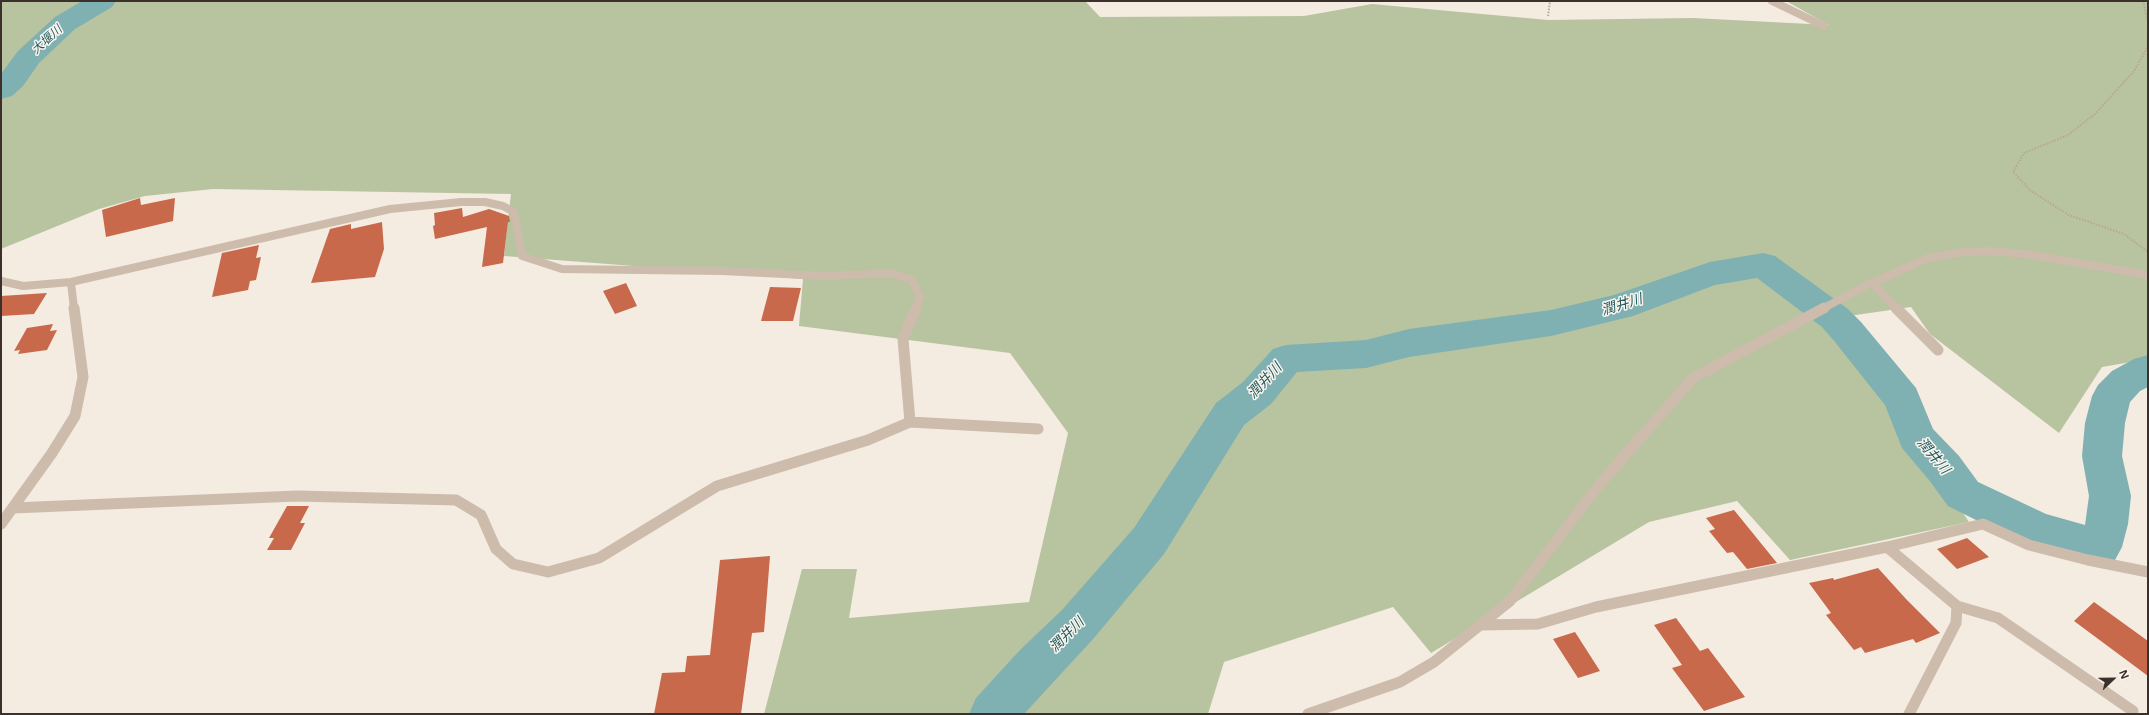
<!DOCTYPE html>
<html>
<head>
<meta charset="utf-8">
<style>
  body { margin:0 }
  #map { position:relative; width:2149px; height:715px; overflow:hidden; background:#f4ebe1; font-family:"Open Sans",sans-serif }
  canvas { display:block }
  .frame { position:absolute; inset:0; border:2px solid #3b302b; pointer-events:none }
  .north { position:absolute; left:2093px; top:659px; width:40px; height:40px; -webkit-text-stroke:3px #fbf5ee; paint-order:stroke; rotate:68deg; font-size:11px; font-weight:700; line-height:16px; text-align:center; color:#3b302b }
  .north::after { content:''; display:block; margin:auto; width:14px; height:18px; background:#3b302b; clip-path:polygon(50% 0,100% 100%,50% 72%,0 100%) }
</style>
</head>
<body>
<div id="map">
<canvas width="2149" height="715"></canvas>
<div class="frame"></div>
<div class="north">N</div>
</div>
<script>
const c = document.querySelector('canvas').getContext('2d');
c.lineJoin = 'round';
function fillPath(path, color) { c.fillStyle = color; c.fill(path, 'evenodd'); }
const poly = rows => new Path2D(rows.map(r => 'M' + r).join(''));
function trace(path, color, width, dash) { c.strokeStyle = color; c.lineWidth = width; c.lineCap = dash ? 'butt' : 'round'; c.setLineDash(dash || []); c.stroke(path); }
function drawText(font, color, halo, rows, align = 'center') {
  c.font = font + ' "Open Sans","Noto Sans JP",sans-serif'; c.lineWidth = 3; c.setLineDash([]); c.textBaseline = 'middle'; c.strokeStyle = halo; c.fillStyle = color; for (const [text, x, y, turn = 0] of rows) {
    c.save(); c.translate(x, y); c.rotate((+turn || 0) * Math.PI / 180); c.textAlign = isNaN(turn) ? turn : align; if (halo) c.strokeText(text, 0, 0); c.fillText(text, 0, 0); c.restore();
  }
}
fillPath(poly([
  [1,1,1085,1,1100,17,1304,16,1372,4,1548,20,1693,18,1829,25,1786,1,2148,1,2148,359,2102,367,2059,433,1930,334,1911,307,1835,318,1969,522,1790,560,1737,501,1649,522,1431,653,1393,607,1224,662,1208,714,764,714,802,569,857,569,849,618,1029,602,1068,433,1010,353,799,326,803,279,504,256,511,194,213,189,145,196,99,209,1,249]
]), '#b8c4a0');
fillPath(poly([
  [82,1,116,1,112,7,75,29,39,63,23,86,12,96,1,99,1,74,18,51,55,17,82,1],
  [1763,253,1775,256,1848,309,1861,322,1916,388,1933,429,1959,456,1978,482,2046,514,2085,525,2089,496,2082,456,2085,423,2092,396,2098,385,2112,371,2134,359,2148,355,2148,387,2140,391,2130,402,2125,423,2122,456,2131,496,2128,524,2122,547,2115,560,2100,565,2037,548,2022,543,1948,506,1929,480,1902,448,1885,405,1835,342,1822,327,1757,278,1715,285,1633,316,1551,336,1409,357,1366,368,1297,372,1271,404,1244,425,1164,554,1094,638,1024,714,969,714,976,698,1020,650,1062,610,1134,528,1216,403,1243,382,1273,349,1286,345,1366,340,1409,329,1551,310,1614,295,1710,262,1763,253]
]), '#7fb0b2');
fillPath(poly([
  [140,198,141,205,175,198,173,221,106,237,102,210],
  [462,208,463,217,489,209,509,216,510,222,508,222,503,263,482,267,487,227,435,239,433,226,435,225,434,213],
  [382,222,384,249,375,277,311,283,330,229,351,224,351,229],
  [259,245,256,258,261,257,256,280,250,281,248,290,212,297,222,253],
  [626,283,637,306,615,314,603,291],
  [770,287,801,288,793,321,761,321],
  [47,293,34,314,1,316,1,296],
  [53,324,50,331,57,330,47,350,18,354,20,350,14,351,27,328],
  [287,506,309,506,300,523,305,523,291,550,267,550,274,538,269,538],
  [1734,510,1777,563,1747,569,1733,552,1727,553,1709,531,1715,529,1706,518],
  [1967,538,1989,557,1957,569,1937,549],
  [770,556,764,632,752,633,741,714,654,714,662,673,685,672,687,656,710,655,720,560],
  [1878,568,1906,599,1940,633,1916,643,1913,639,1865,653,1861,647,1854,650,1826,615,1831,613,1809,583,1833,578,1834,580],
  [2094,602,2148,641,2148,676,2074,621],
  [1676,618,1700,651,1708,648,1745,697,1704,711,1672,668,1682,665,1654,625],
  [1575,632,1600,671,1578,678,1553,639]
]), '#c8694b');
trace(poly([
  [2143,1,2148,22],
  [1548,16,1550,1],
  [2148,36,2147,48,2134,71,2095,114,2068,135,2024,153,2013,172,2031,191,2069,215,2124,234,2148,252]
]), '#b9a596', 2, [1.5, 1.5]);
trace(poly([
  [1872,283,1897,309]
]), '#cdbbac', 8);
trace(poly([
  [1896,308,1938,350]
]), '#cdbbac', 11);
trace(poly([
  [1772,1,1824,26],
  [1,281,23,286,71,282,390,209,461,202,485,202,503,206,514,212,522,256,562,269,722,271,825,276,891,273,912,280,920,297,915,309],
  [71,282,74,309]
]), '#cdbbac', 8);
trace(poly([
  [910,422,903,339,916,308],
  [13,508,297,496,456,500,481,515,496,549,513,564,548,572,599,558,717,486,868,440,910,422,1038,429],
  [1,524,52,453,75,416,83,377,74,308],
  [1887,547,1957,606],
  [1480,625,1538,624,1596,607,1887,547,1983,524,2029,545,2088,560,2148,572],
  [1909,714,1956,623,1957,606,1998,618,2133,711,2132,714]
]), '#cdbbac', 11);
trace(poly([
  [1822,309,1865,286,1928,258,1963,252,1990,251,2027,254,2148,275]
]), '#cdbbac', 8);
trace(poly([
  [1308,714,1400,682,1434,662,1510,601,1599,485,1693,378,1824,308]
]), '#cdbbac', 11);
drawText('italic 12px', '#1f5a5e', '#fbf5ee', [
  ["大堰川",47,40,-42]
]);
drawText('italic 14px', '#1f5a5e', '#fbf5ee', [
  ["潤井川",1622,305,-17],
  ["潤井川",1265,381,-47],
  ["潤井川",1933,456,50],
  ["潤井川",1067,635,-45]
]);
</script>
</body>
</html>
